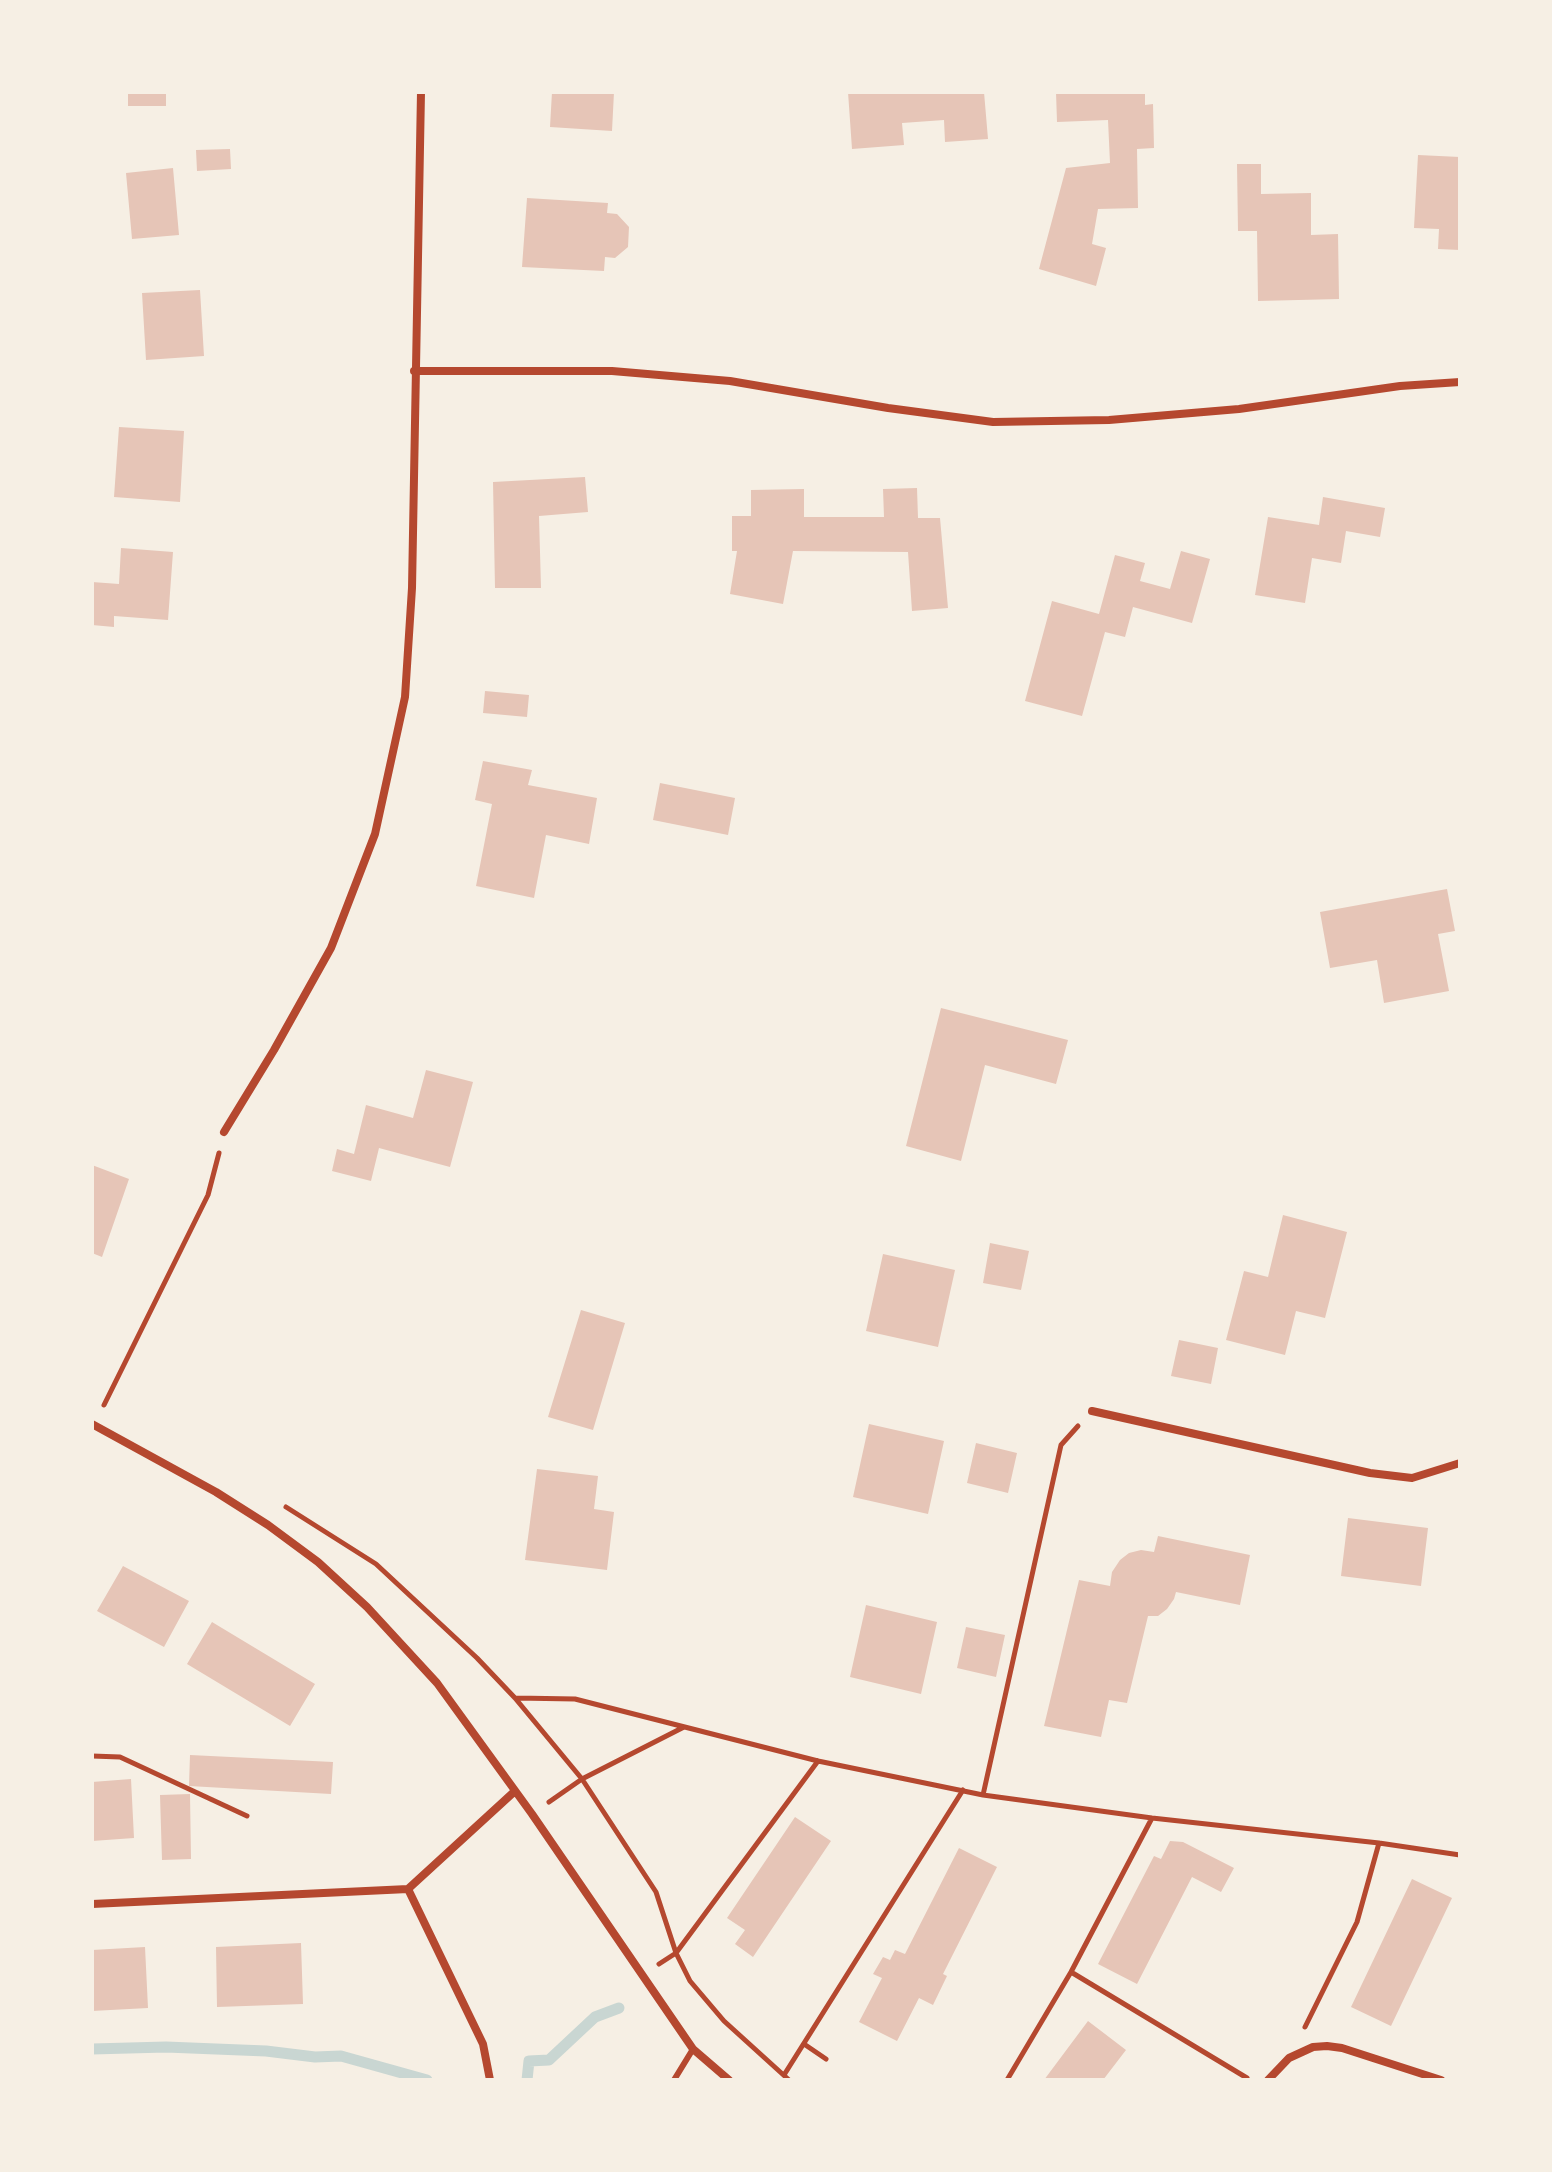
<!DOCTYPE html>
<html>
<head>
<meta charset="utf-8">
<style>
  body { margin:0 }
  #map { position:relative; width:1552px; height:2172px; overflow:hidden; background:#f6efe4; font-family:"Varela Round",sans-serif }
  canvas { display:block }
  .frame { position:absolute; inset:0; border:94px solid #f6efe4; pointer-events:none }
</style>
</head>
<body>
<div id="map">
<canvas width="1552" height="2172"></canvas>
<div class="frame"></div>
</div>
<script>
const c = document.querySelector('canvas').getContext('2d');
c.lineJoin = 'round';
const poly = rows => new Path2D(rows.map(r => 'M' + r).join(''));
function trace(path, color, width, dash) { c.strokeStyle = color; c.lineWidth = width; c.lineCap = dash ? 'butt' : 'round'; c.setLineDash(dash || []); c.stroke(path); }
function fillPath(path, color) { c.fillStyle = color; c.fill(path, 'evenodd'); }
trace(poly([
  [92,2049,166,2047,266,2051,315,2057,341,2056,427,2080],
  [527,2080,529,2061,549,2060,595,2017,619,2008]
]), '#c9d6d2', 11);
fillPath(poly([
  [128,92,166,92,166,106,128,106],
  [552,92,614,92,612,131,550,127],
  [848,92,984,92,988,139,945,142,944,120,902,123,904,145,852,149],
  [1056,92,1145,92,1145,105,1153,104,1154,148,1137,149,1138,208,1098,209,1092,244,1106,248,1096,286,1039,269,1066,168,1110,163,1108,120,1057,122],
  [230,149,231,169,197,171,196,150],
  [1418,155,1460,157,1460,250,1438,249,1439,229,1414,228],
  [1237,164,1261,164,1261,194,1311,193,1311,235,1338,234,1339,299,1258,301,1257,231,1238,231],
  [173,168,179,235,132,239,126,173],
  [527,198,608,203,607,213,617,214,629,227,628,247,615,258,605,257,604,271,522,267],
  [200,290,204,356,146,360,142,293],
  [119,427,184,431,180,502,114,497],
  [585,477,588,512,539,516,541,588,495,588,493,482],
  [917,488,918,518,940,518,948,608,912,611,908,552,793,551,783,604,730,594,737,551,732,551,732,516,751,516,751,490,804,489,804,517,884,517,883,489],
  [1323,497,1385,508,1380,537,1346,531,1341,563,1312,558,1305,603,1255,595,1268,517,1319,525],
  [121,548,173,552,168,620,114,616,114,627,92,625,92,582,119,584],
  [1181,551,1210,559,1192,623,1133,607,1125,637,1105,632,1082,716,1025,701,1052,601,1099,614,1115,555,1145,563,1140,581,1170,589],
  [485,691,529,695,527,717,483,713],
  [483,761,532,770,528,785,597,798,589,844,546,835,534,898,476,886,492,804,475,800],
  [660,783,735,798,728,835,653,820],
  [1447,889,1455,931,1438,934,1449,991,1384,1003,1377,960,1330,968,1320,912],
  [941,1008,1068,1040,1056,1084,985,1065,961,1161,906,1146],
  [426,1070,473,1082,450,1167,379,1148,371,1181,332,1171,337,1149,354,1154,366,1105,413,1118],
  [92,1165,129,1179,102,1257,92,1253],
  [1283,1215,1347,1232,1325,1318,1296,1311,1285,1355,1226,1340,1244,1271,1268,1277],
  [990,1243,1029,1251,1021,1290,983,1283],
  [883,1254,955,1270,938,1347,866,1331],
  [581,1310,625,1323,593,1430,548,1417],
  [1179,1340,1218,1348,1211,1384,1171,1376],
  [869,1424,944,1441,928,1514,853,1497],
  [976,1443,1017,1453,1008,1493,967,1483],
  [537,1469,598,1476,594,1509,614,1512,607,1570,525,1560],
  [1348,1518,1428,1528,1421,1586,1341,1576],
  [1158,1536,1250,1555,1240,1605,1176,1592,1174,1599,1167,1609,1158,1616,1148,1616,1127,1703,1109,1700,1101,1737,1044,1726,1079,1580,1110,1586,1112,1572,1120,1560,1129,1553,1141,1550,1154,1552],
  [123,1566,189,1601,164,1647,97,1611],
  [866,1605,937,1622,921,1694,850,1677],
  [212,1622,315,1684,290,1726,187,1664],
  [966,1627,1005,1635,996,1677,957,1668],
  [190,1755,333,1762,331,1794,189,1786],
  [131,1779,134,1838,92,1841,92,1782],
  [190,1794,191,1859,162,1860,160,1795],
  [795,1817,831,1841,753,1957,735,1944,745,1930,727,1918],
  [1170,1841,1183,1842,1234,1868,1221,1892,1192,1877,1137,1984,1098,1964,1154,1856,1161,1859],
  [959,1848,997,1867,943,1974,947,1976,933,2005,919,1998,897,2041,859,2022,882,1978,873,1974,883,1957,890,1960,895,1950,905,1954],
  [1412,1879,1452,1898,1391,2026,1351,2007],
  [301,1943,303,2004,217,2007,216,1947],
  [145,1947,148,2008,92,2011,92,1950],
  [1088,2021,1126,2050,1103,2080,1044,2080]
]), '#e6c5b7');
trace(poly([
  [104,1405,208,1195,219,1153],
  [286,1507,376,1564,477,1658,515,1698,582,1779,656,1892,676,1953,690,1981,724,2021,789,2080],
  [516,1698,575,1699,818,1761,983,1795,1152,1818,1379,1843,1460,1855],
  [92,1756,120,1757,247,1816],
  [983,1795,1061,1445,1078,1426],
  [549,1802,582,1779,684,1727],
  [659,1964,676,1953,818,1761],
  [1071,1972,1247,2078],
  [1305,2027,1357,1922,1379,1843],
  [804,2044,826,2059],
  [784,2075,963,1790],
  [1007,2080,1071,1972,1152,1818]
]), '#b5482f', 5);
trace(poly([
  [674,2080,693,2049]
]), '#b5482f', 6);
trace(poly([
  [414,371,612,371,730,381,888,408,993,422,1109,420,1239,409,1400,386,1460,382],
  [224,1132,274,1050,331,948,375,834,405,697,412,588,421,92],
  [1092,1411,1370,1473,1412,1478,1460,1463],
  [92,1424,216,1492,268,1525,318,1562,367,1607,437,1683,532,1814,693,2049,729,2080],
  [408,1889,483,2044,490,2080],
  [92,1904,408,1889,515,1791],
  [1268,2080,1289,2058,1313,2047,1327,2046,1342,2048,1441,2080]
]), '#b5482f', 8);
</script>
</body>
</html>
